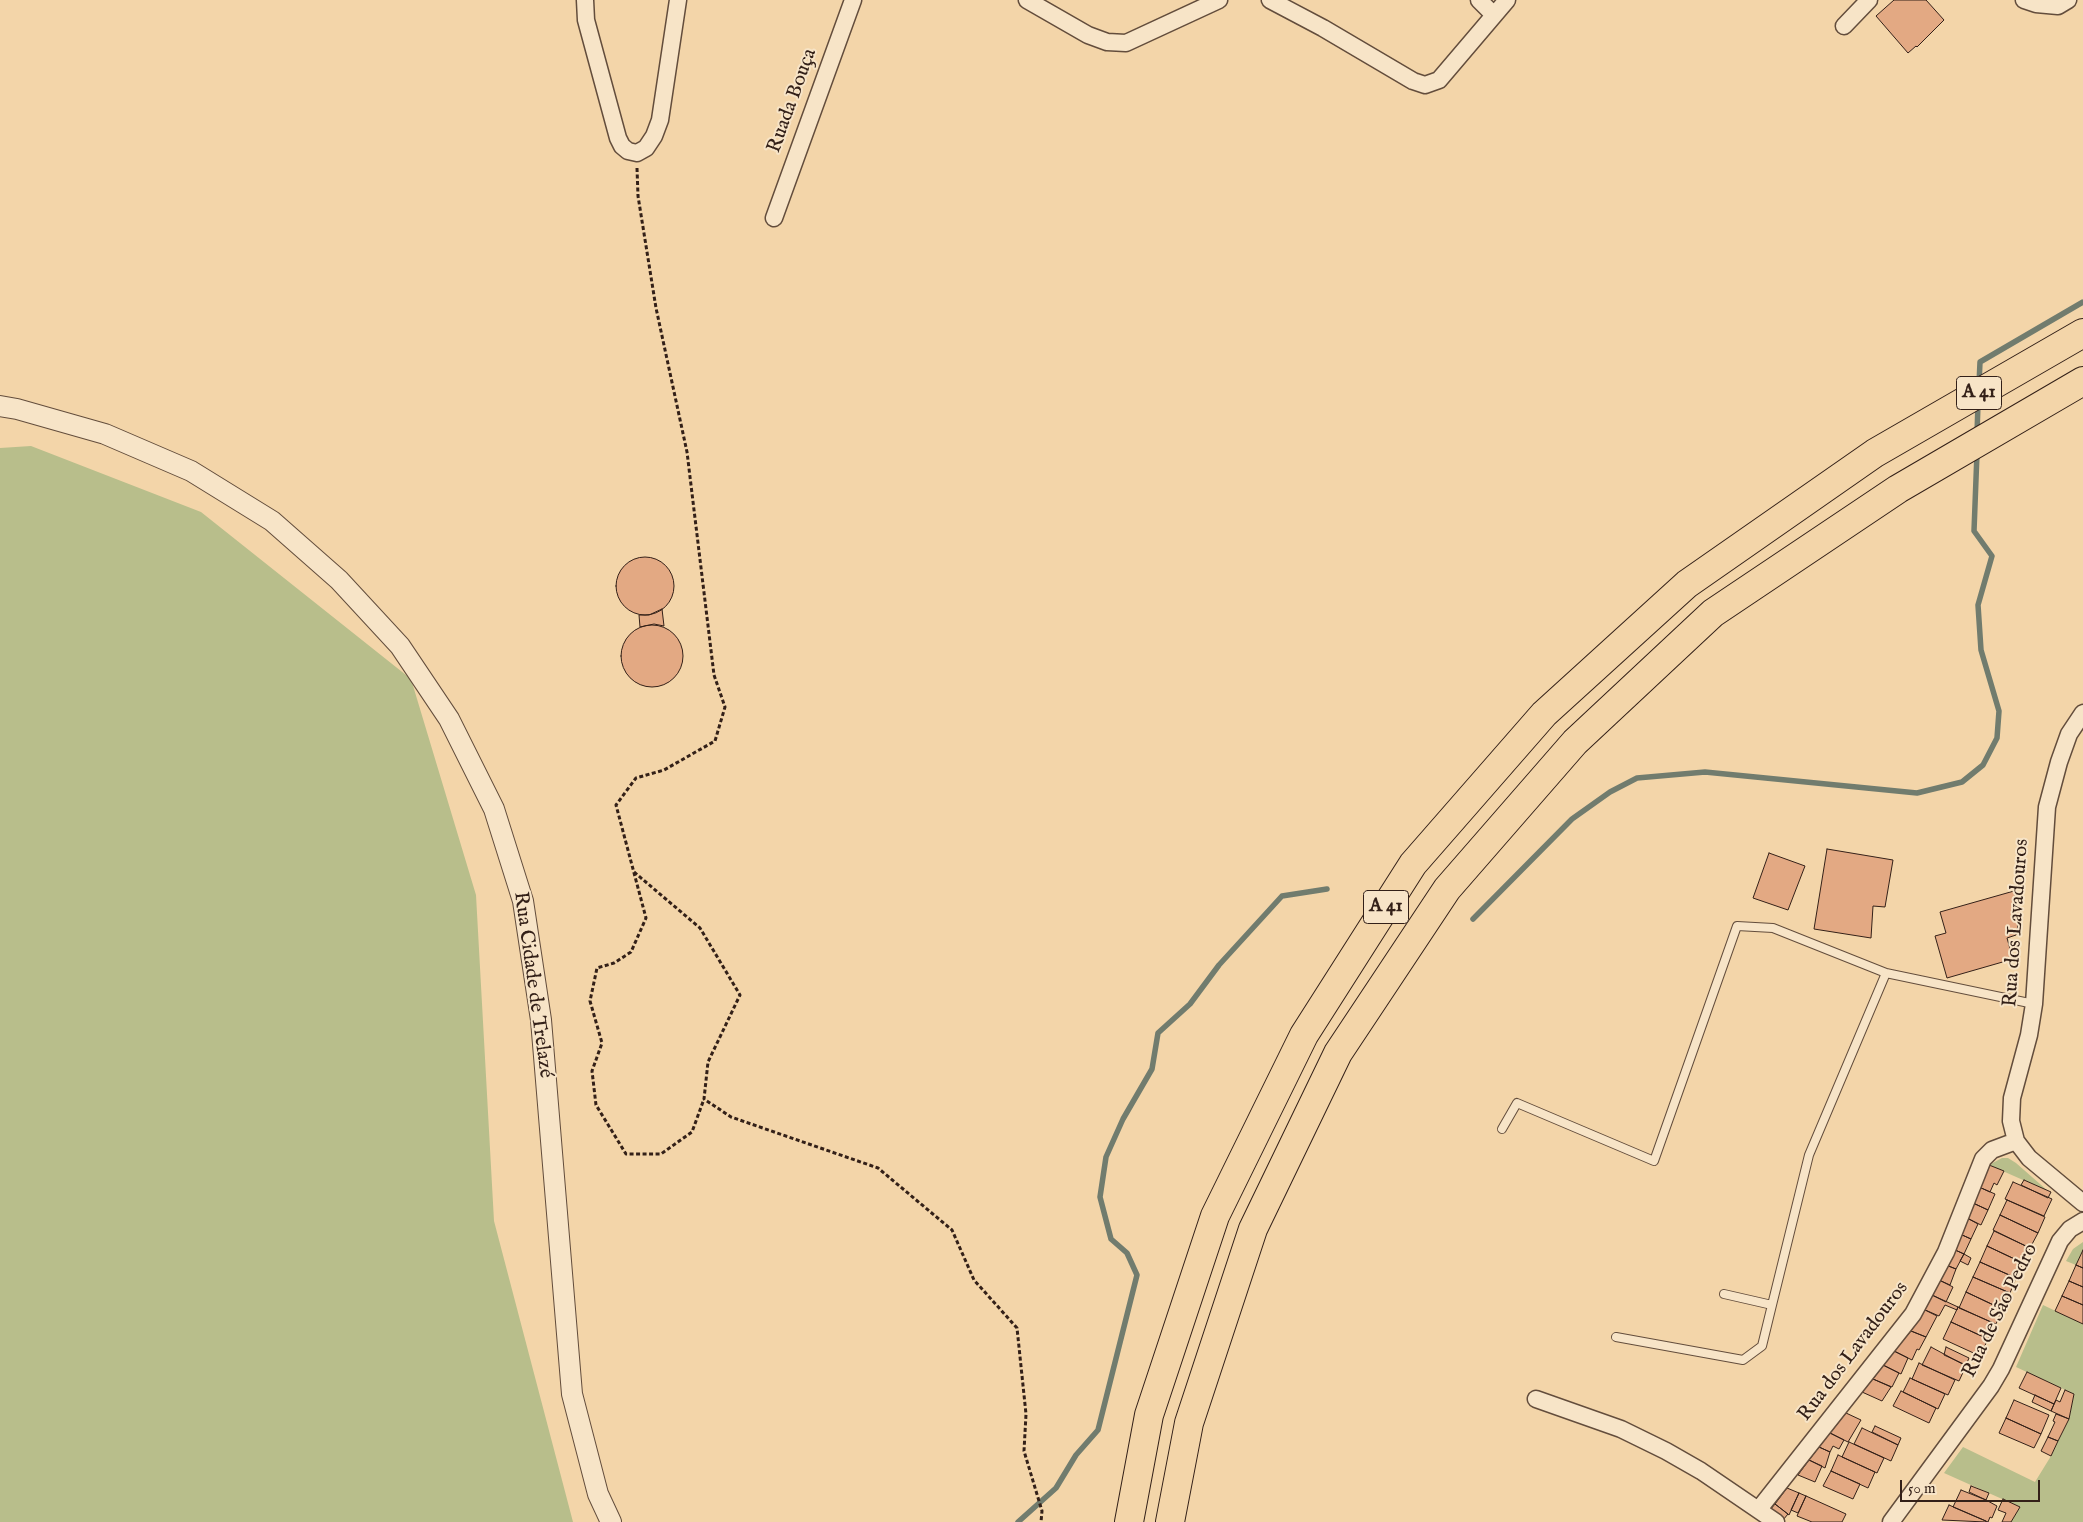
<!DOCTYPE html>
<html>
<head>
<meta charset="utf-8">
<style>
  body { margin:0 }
  #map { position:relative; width:2083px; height:1522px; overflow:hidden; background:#f3d5a9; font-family:"IM FELL English",serif }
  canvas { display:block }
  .scale { position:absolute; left:1900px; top:1480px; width:140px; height:22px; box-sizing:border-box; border:2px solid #332018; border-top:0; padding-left:6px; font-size:15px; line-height:18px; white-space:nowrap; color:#332018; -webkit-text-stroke:4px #f7e4c7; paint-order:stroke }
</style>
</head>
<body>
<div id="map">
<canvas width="2083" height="1522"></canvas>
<div class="scale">50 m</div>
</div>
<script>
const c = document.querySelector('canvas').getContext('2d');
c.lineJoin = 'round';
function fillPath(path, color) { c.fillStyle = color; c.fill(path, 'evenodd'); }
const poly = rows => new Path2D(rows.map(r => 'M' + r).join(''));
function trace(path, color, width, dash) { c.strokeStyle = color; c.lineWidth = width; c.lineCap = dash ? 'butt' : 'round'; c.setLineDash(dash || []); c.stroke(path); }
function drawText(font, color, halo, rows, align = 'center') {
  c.font = font + ' "IM FELL English",serif'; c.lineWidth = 4; c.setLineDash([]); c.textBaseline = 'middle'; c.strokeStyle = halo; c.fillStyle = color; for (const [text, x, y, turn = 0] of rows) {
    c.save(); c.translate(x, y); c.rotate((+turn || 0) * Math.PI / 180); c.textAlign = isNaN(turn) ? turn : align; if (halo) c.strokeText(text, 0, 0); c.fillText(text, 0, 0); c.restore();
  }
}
fillPath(poly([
  [31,446,201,512,411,679,476,895,494,1221,573,1522,0,1522,0,448],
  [2002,1158,2008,1158,2016,1163,2048,1191,1989,1165],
  [2083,1242,2083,1250,2076,1265,2066,1261,2073,1249],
  [2043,1305,2083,1324,2083,1522,2011,1522,2020,1507,1944,1473,1963,1447,2035,1482,2051,1456,2069,1419,2074,1394,2016,1367]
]), '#b8be8b');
trace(poly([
  [1979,384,1980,362,2083,302],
  [1977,434,1978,403],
  [1473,919,1572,819,1610,792,1637,778,1705,772,1917,793,1962,782,1983,765,1997,738,1999,711,1981,650,1978,605,1992,556,1974,531,1977,453],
  [1018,1522,1056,1488,1076,1455,1098,1430,1137,1275,1127,1253,1111,1239,1100,1197,1106,1157,1123,1119,1152,1069,1158,1033,1190,1004,1219,965,1282,896,1327,889]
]), '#717c6e', 5.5);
const building = poly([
  [1894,0,1926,0,1944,20,1917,47,1916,46,1908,53,1876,16,1894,0],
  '616 586a29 29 0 1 1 58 0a29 29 0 1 1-58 0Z',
  [662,609,664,626,654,624,640,627,639,615,649,615,662,609],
  '621 656a31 31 0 1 1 62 0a31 31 0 1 1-62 0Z',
  [1827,849,1893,860,1885,907,1873,906,1871,938,1814,929,1827,849],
  [1769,853,1805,866,1788,910,1753,898,1769,853],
  [2014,891,2020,915,2016,935,2007,938,2013,959,1947,978,1935,936,1946,933,1940,912,2014,891],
  [1989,1165,2004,1171,1997,1185,1994,1183,1990,1192,1979,1187,1989,1165],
  [2024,1180,2051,1192,2048,1198,2021,1185,2024,1180],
  [2013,1182,2052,1199,2044,1216,2005,1199,2013,1182],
  [1979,1187,1995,1194,1988,1210,1973,1203,1979,1187],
  [2007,1200,2045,1217,2038,1233,2000,1215,2007,1200],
  [1973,1203,1988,1210,1981,1225,1967,1218,1973,1203],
  [2000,1215,2038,1233,2030,1248,1993,1230,2000,1215],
  [1967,1218,1978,1224,1971,1239,1960,1234,1967,1218],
  [1994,1231,2030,1248,2023,1263,1987,1246,1994,1231],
  [1960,1234,1971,1239,1964,1254,1953,1249,1960,1234],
  [1987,1246,2023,1263,2016,1278,1980,1262,1987,1246],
  [1953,1249,1964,1254,1956,1269,1946,1265,1953,1249],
  [2083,1250,2083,1268,2076,1265,2083,1250],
  [1964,1254,1971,1258,1968,1265,1960,1261,1964,1254],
  [1980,1262,2016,1278,2010,1293,1973,1277,1980,1262],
  [1946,1265,1956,1269,1950,1285,1939,1280,1946,1265],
  [2076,1265,2083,1268,2083,1287,2069,1281,2076,1265],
  [1973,1277,2010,1293,2002,1309,1966,1292,1973,1277],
  [1939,1280,1953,1287,1946,1302,1932,1295,1939,1280],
  [2069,1281,2083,1287,2083,1305,2062,1296,2069,1281],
  [1966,1292,2002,1309,1996,1324,1959,1308,1966,1292],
  [1932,1295,1958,1307,1957,1310,1945,1305,1939,1316,1923,1309,1932,1295],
  [2062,1296,2083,1305,2083,1324,2055,1311,2062,1296],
  [1958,1307,1995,1324,1988,1339,1951,1322,1958,1307],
  [1923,1309,1937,1316,1926,1337,1911,1331,1923,1309],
  [1951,1322,1988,1339,1980,1356,1943,1339,1951,1322],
  [1911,1331,1926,1337,1919,1350,1917,1349,1912,1360,1894,1351,1911,1331],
  [1931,1347,1966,1366,1959,1381,1922,1365,1931,1347],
  [1946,1347,1969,1358,1966,1365,1944,1355,1946,1347],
  [1894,1351,1908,1358,1901,1374,1883,1365,1894,1351],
  [1919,1363,1955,1380,1948,1395,1912,1379,1919,1363],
  [1883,1365,1899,1373,1892,1387,1873,1379,1883,1365],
  [2027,1372,2061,1388,2054,1404,2019,1388,2027,1372],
  [1910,1378,1945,1394,1938,1409,1903,1392,1910,1378],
  [1873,1379,1891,1387,1882,1401,1862,1392,1873,1379],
  [2065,1390,2074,1394,2069,1419,2051,1411,2056,1400,2060,1402,2065,1390],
  [1901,1391,1936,1408,1929,1423,1893,1406,1901,1391],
  [2035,1395,2054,1404,2051,1411,2032,1402,2035,1395],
  [2014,1400,2049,1415,2041,1434,2006,1418,2014,1400],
  [1846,1413,1861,1420,1848,1442,1830,1433,1846,1413],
  [2056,1414,2069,1419,2058,1441,2048,1437,2055,1422,2053,1421,2056,1414],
  [2006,1418,2041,1434,2034,1448,1999,1433,2006,1418],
  [1875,1426,1901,1438,1898,1445,1872,1432,1875,1426],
  [1862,1428,1898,1445,1891,1461,1854,1444,1862,1428],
  [1830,1433,1844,1440,1839,1449,1833,1446,1830,1452,1819,1447,1830,1433],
  [2048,1437,2058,1441,2051,1456,2041,1451,2048,1437],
  [1849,1442,1884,1458,1877,1473,1842,1457,1849,1442],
  [1819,1447,1830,1452,1825,1468,1809,1460,1819,1447],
  [1838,1455,1875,1472,1868,1488,1831,1471,1838,1455],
  [1809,1460,1822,1466,1815,1482,1798,1475,1809,1460],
  [1831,1471,1860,1484,1853,1499,1823,1486,1831,1471],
  [1971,1486,1989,1493,1986,1500,1969,1492,1971,1486],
  [1787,1488,1799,1493,1789,1515,1775,1504,1787,1488],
  [1961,1490,1986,1500,1997,1506,1992,1518,1990,1517,1988,1522,1953,1507,1961,1490],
  [1799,1493,1806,1496,1798,1513,1791,1510,1799,1493],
  [1806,1496,1846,1514,1842,1522,1812,1522,1797,1516,1806,1496],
  [2003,1499,2020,1507,2011,1522,2002,1522,2006,1513,1998,1510,2003,1499],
  [1775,1504,1788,1514,1783,1520,1770,1510,1775,1504],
  [1949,1505,1986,1521,1986,1522,1942,1520,1949,1505]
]);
fillPath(building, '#e3a983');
trace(building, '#332018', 1);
const service = poly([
  [1502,1129,1517,1103,1654,1161,1737,926,1773,928,1886,973,2034,1004],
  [1724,1294,1772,1305,1809,1155,1886,973],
  [1616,1337,1743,1360,1762,1346,1772,1305]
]);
const minor = poly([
  [585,0,586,20,618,138,622,146,628,151,637,153,646,148,654,136,660,120,678,0],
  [1027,0,1088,35,1107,42,1126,43,1219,0],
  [1270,0,1323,28,1413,81,1425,85,1439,80,1507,0],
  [1479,0,1494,15],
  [2024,0,2036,4,2058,6,2068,0],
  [1844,26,1869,0],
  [774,218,853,0],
  [2083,713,2069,734,2059,762,2047,807,2034,1004,2029,1035,2012,1098,2011,1121,2016,1141,2029,1158,2083,1203],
  [1536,1399,1621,1429,1666,1451,1701,1471,1776,1522],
  [1759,1509,1913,1314,1946,1252,1983,1159,1992,1150,2016,1141],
  [1891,1522,1991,1386,2001,1369,2060,1241,2070,1229,2083,1221]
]);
const tertiary = poly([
  [0,406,17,409,105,434,191,471,272,521,339,580,400,646,449,719,494,809,523,901,541,1020,572,1394,598,1494,611,1522]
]);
const motorway = poly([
  [1129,1522,1149,1415,1215,1216,1304,1035,1413,864,1544,714,1687,584,1875,453,2083,333],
  [1170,1522,1189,1423,1253,1229,1338,1053,1447,889,1575,742,1713,613,1898,489,2083,381]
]);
trace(service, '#634d3c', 10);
trace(minor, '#634d3c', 19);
trace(tertiary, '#634d3c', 22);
trace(motorway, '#332018', 30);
trace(poly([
  [637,168,638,196,656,308,687,452,714,675,725,707,715,741,664,770,636,778,616,805,646,918,631,952,614,963,597,968,590,1001,602,1043,592,1071,596,1105,626,1154,661,1154,692,1132,704,1099],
  [634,872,700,928,740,995,708,1062,704,1099,731,1117,878,1168,952,1230,974,1280,1017,1328,1026,1414,1024,1451,1042,1511,1041,1522]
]), '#332018', 3, [4, 2.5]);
trace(service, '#f7e4c7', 8);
trace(minor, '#f7e4c7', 16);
trace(tertiary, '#f7e4c7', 20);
trace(motorway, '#f3d5a9', 28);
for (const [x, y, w] of [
  [1979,393,45],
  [1386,907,45]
]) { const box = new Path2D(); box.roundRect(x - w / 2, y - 16.5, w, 33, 4); c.fillStyle = '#f7e4c7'; c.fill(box); trace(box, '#332018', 1); }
drawText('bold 19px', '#332018', null, [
  ["A 41",1979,393],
  ["A 41",1386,907]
]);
drawText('20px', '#332018', '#f7e4c7', [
  ["Ruada Bouça",793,101,-70],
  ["Rua dos Lavadouros",2017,923,-86],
  ["Rua Cidade de Trelazé",532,985,82],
  ["Rua de São Pedro",2001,1311,-64],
  ["Rua dos Lavadouros",1854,1352,-53]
]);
</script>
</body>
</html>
